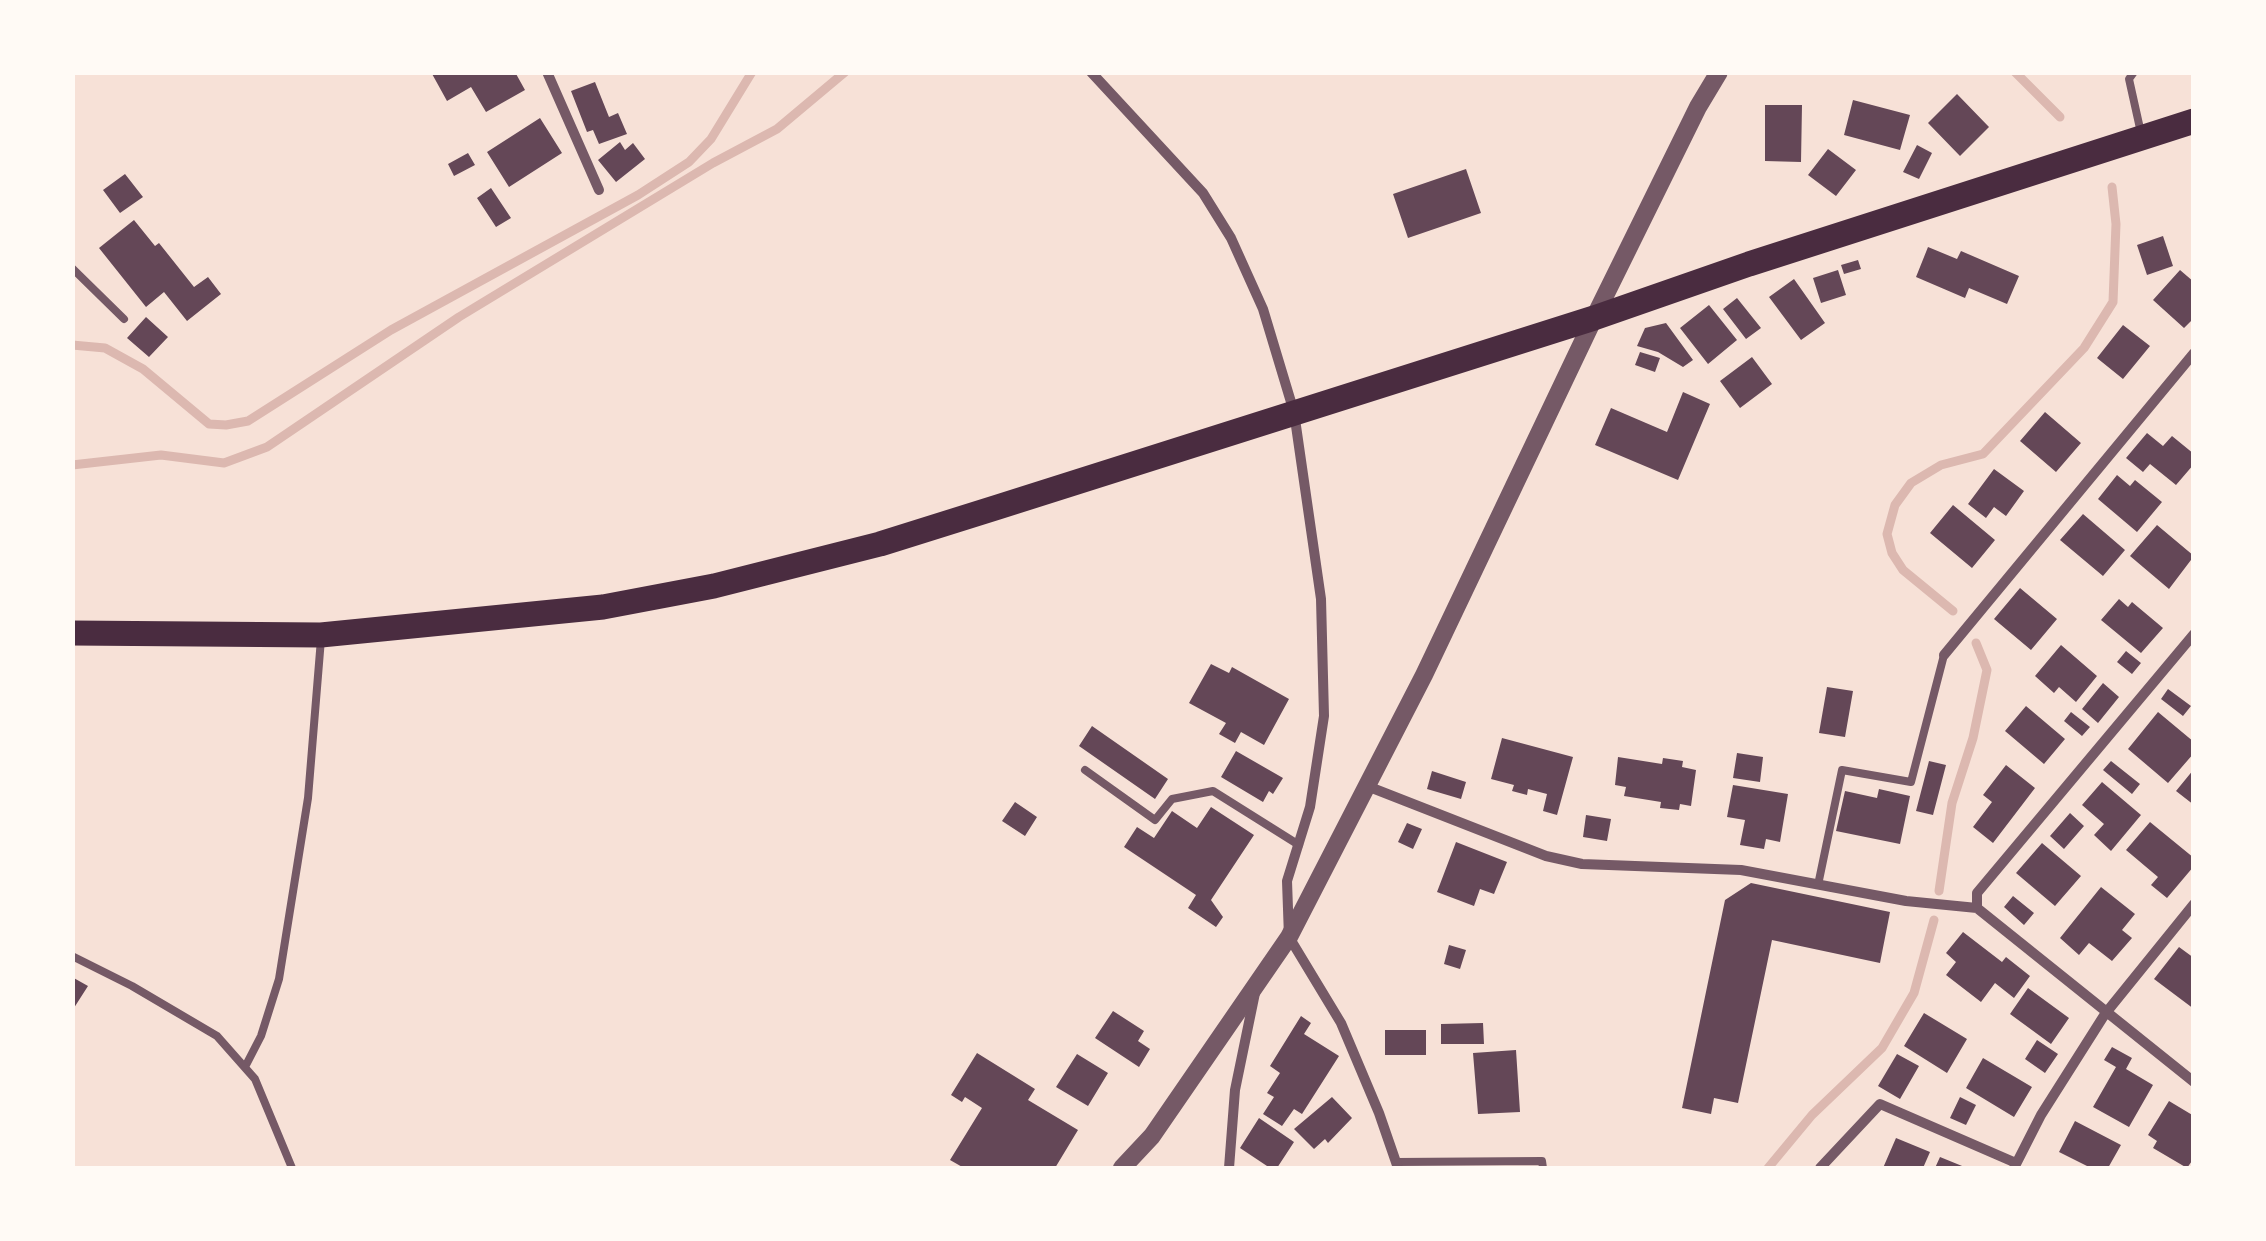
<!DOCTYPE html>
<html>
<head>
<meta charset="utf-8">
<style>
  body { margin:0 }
  #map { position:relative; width:2266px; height:1241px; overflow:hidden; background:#f7e1d7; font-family:Quicksand,sans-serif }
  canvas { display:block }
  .frame { position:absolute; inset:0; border:75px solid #fffaf5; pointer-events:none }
</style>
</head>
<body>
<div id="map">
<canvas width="2266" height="1241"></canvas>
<div class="frame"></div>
</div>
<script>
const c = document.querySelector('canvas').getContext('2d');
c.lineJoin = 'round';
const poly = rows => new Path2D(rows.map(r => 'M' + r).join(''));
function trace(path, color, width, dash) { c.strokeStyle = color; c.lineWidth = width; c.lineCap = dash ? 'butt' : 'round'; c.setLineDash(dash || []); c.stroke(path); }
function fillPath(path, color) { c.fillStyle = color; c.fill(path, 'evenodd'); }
trace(poly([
  [2015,72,2060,117],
  [72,345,105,348,143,369,209,424,226,425,248,421,391,330,638,195,689,162,711,139,752,72],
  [72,465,161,455,224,463,267,447,459,317,713,163,777,129,845,72],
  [1953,611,1903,570,1892,553,1887,534,1895,505,1911,483,1941,465,1983,454,2084,348,2113,302,2116,224,2112,187],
  [1939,891,1952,803,1973,738,1987,670,1976,643],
  [1768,1168,1812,1115,1882,1048,1914,993,1934,920]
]), '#dcb8b0', 9);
fillPath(poly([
  [431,72,515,72,525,90,486,112,471,87,447,101],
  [595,82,609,117,618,113,627,134,599,144,593,130,587,132,571,91],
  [1957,94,1989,127,1960,156,1928,123],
  [1853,100,1910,115,1900,150,1844,135],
  [1765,105,1802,105,1801,162,1765,161],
  [540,118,562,153,509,187,487,152],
  [620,142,625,150,633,143,645,159,616,182,598,160],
  [1917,145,1932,153,1919,179,1903,172],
  [1828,149,1856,170,1836,196,1808,175],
  [468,153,475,165,454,176,448,164],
  [1466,169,1481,213,1408,238,1393,194],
  [125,174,143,197,120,213,103,190],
  [491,188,511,218,496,227,477,198],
  [134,220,155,246,159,243,194,287,208,277,221,294,187,321,164,292,146,307,99,248],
  [2163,236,2173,266,2147,275,2137,245],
  [1928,247,1957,259,1961,251,2019,276,2007,304,1969,288,1965,298,1916,277],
  [1858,260,1861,269,1844,274,1841,265],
  [1838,270,1846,295,1821,303,1813,278],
  [2180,270,2194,282,2194,318,2184,328,2153,300],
  [1794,279,1825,323,1801,340,1769,297],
  [1737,298,1761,328,1746,339,1723,309],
  [1709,305,1737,340,1708,364,1680,328],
  [146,317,168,337,149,357,127,338],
  [1666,323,1693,360,1683,367,1658,352,1637,346,1645,328],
  [2123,325,2150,346,2123,379,2097,358],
  [1640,352,1660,358,1655,372,1635,365],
  [1752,357,1772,384,1740,408,1720,381],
  [1683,392,1710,404,1678,480,1595,445,1611,408,1667,432],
  [2045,412,2081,443,2056,472,2020,441],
  [2147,433,2163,446,2172,436,2194,454,2194,464,2176,485,2150,464,2143,472,2126,458],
  [1994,469,2024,491,2006,516,1994,507,1986,518,1968,504],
  [2117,475,2130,486,2135,480,2162,502,2137,532,2098,499],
  [1953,505,1995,540,1972,568,1930,533],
  [2083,514,2125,550,2103,576,2060,540],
  [2157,525,2194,556,2169,589,2130,556],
  [2020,588,2057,619,2031,650,1994,619],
  [2119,599,2128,607,2132,602,2163,628,2141,653,2101,620],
  [2061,645,2097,676,2076,702,2059,687,2054,693,2035,676],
  [2126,651,2141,663,2132,674,2117,662],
  [1211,664,1229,673,1232,667,1289,699,1264,745,1241,732,1235,743,1219,734,1226,723,1189,703],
  [2103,683,2119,697,2098,723,2082,709],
  [1827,687,1853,691,1845,737,1819,733],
  [2168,689,2191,706,2183,716,2161,699],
  [2026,706,2065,739,2044,764,2005,731],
  [2071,712,2090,727,2082,736,2064,721],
  [2158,712,2194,742,2194,753,2168,783,2128,749],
  [1092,726,1168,779,1155,799,1079,746],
  [1502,738,1573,757,1557,815,1543,811,1547,794,1528,789,1527,795,1512,791,1514,785,1491,779],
  [1236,751,1283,778,1273,794,1269,791,1263,802,1221,777],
  [1737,753,1763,757,1760,782,1733,778],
  [1618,757,1662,764,1663,758,1683,761,1682,767,1696,770,1691,806,1680,804,1679,810,1660,808,1661,802,1624,796,1626,787,1615,785],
  [1929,761,1946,765,1933,815,1916,811],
  [2111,761,2140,784,2132,794,2103,770],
  [2006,765,2035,788,1993,843,1973,827,1992,802,1983,795],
  [2194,769,2194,805,2176,791],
  [1432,771,1466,782,1461,799,1427,789],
  [2102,782,2141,815,2111,851,2094,835,2104,824,2082,805],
  [1733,785,1788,794,1780,842,1766,839,1764,849,1740,845,1745,820,1727,817],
  [1879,789,1910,796,1900,844,1836,831,1845,791,1877,798],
  [1015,802,1037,817,1025,836,1002,821],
  [1211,807,1254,835,1211,900,1223,917,1216,927,1188,908,1196,895,1124,847,1137,827,1154,838,1172,811,1197,828],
  [2070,813,2084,826,2064,849,2050,836],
  [1586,815,1611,819,1607,841,1583,837],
  [2150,822,2194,858,2194,866,2167,898,2151,885,2158,877,2126,850],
  [1407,823,1422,829,1413,849,1398,842],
  [1456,842,1507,862,1494,894,1480,889,1474,906,1437,892],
  [2042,843,2081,876,2055,906,2016,873],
  [1751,883,1890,912,1880,963,1772,940,1738,1103,1714,1098,1711,1114,1682,1108,1725,900],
  [2101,887,2135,914,2122,930,2132,938,2112,961,2089,943,2079,955,2060,938],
  [2013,896,2034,913,2024,925,2004,907],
  [1963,932,2002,962,2006,957,2030,976,2014,998,1995,983,1981,1002,1946,975,1956,962,1946,953],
  [1449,945,1466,950,1460,969,1444,964],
  [2179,947,2194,958,2194,1009,2154,979],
  [72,977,88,986,72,1011],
  [2028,988,2069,1018,2051,1044,2010,1014],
  [1113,1011,1144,1031,1138,1041,1150,1049,1139,1067,1095,1038],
  [1924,1013,1967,1039,1947,1073,1904,1046],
  [1301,1016,1311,1023,1304,1034,1339,1056,1302,1114,1294,1109,1282,1126,1263,1114,1274,1097,1267,1093,1280,1073,1270,1066],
  [1483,1023,1484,1044,1441,1044,1441,1024],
  [1385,1030,1426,1030,1426,1055,1385,1055],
  [2037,1040,2058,1054,2045,1073,2025,1059],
  [2112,1047,2132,1058,2126,1069,2153,1085,2129,1127,2093,1107,2116,1067,2104,1060],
  [1516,1050,1520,1112,1478,1114,1473,1053],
  [977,1053,1035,1089,1028,1100,1078,1130,1055,1168,964,1168,950,1160,982,1108,965,1097,962,1102,951,1095],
  [1077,1054,1108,1073,1088,1106,1056,1087],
  [1897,1054,1919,1066,1900,1099,1878,1086],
  [1983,1058,2032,1087,2014,1117,1966,1088],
  [1332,1097,1352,1118,1328,1143,1325,1139,1314,1149,1294,1129],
  [1960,1097,1976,1105,1966,1125,1950,1118],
  [2169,1101,2194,1116,2194,1158,2187,1168,2153,1148,2157,1141,2148,1135],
  [1259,1118,1294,1142,1277,1168,1270,1168,1240,1148],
  [2075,1121,2121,1145,2108,1168,2091,1168,2059,1152],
  [1896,1138,1930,1152,1923,1168,1883,1168],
  [1940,1157,1967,1168,1935,1168]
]), '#644757');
trace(poly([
  [2134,72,2129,79,2141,133],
  [72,268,124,319],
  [1085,770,1155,820,1172,799,1213,791,1299,845],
  [1818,885,1842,770,1911,782,1944,655],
  [72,956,132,986,217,1036,255,1079,292,1168],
  [245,1067,261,1036,279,979,308,798,321,639],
  [1396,1162,1542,1161,1543,1168]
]), '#755966', 8);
trace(poly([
  [547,72,599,190],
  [1091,72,1203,193,1231,238,1263,309,1294,412,1321,599,1324,716,1310,807,1287,881,1289,937,1341,1023,1379,1113,1398,1168],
  [2194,634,1977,893,1977,908,2194,1082],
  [1944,655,2194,353],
  [1367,786,1546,856,1582,864,1741,870,1906,901,1977,908],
  [1229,1168,1235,1090,1255,993],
  [1820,1168,1880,1104,2016,1163],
  [2014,1168,2041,1115,2105,1014,2194,904]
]), '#755966', 10);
trace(poly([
  [1122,1168,1152,1136,1289,937,1424,675,1594,318,1698,107,1719,72]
]), '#755966', 18);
trace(poly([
  [72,633,321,635,603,607,714,586,880,544,998,507,1594,318,1749,264,2194,121]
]), '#4a2c40', 25);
</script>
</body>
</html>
